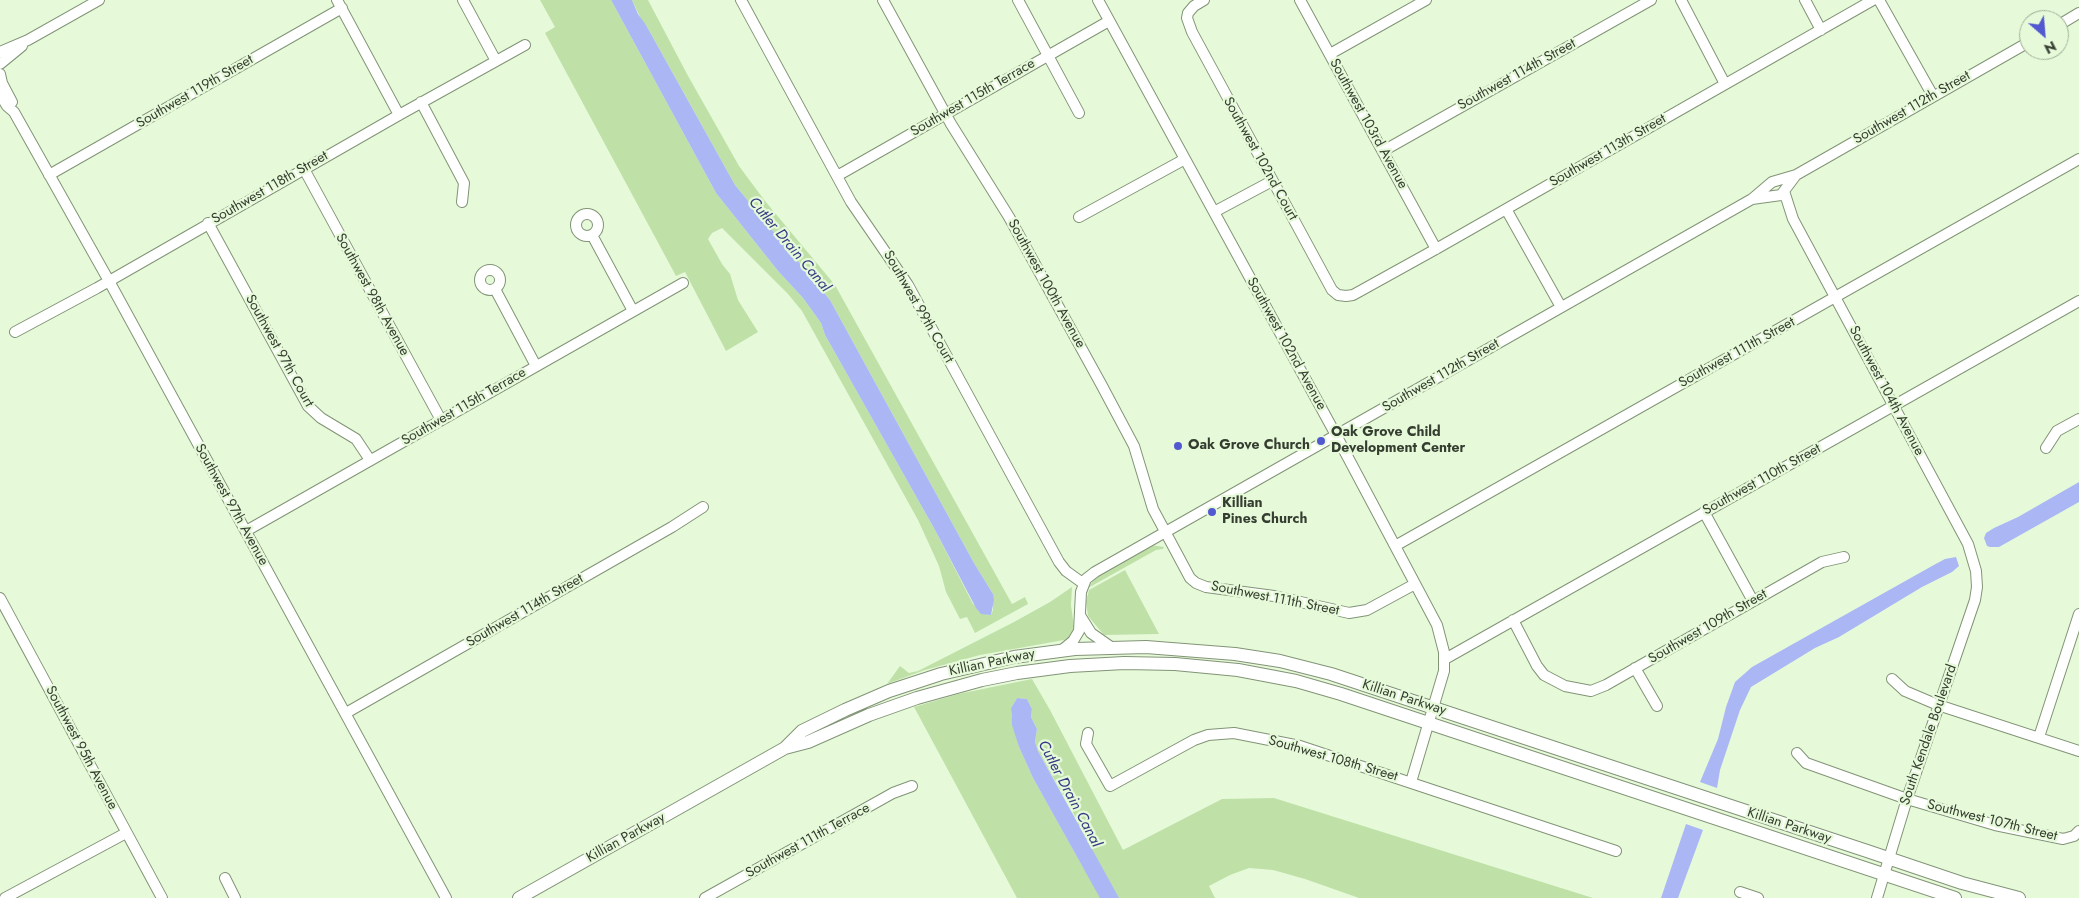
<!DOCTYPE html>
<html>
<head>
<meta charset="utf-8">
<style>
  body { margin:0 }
  #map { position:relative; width:2079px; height:898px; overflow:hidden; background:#e6fada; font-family:Jost,sans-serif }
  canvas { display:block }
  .north { position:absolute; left:2019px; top:10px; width:50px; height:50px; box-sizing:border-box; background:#e6fada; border:1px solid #9fae96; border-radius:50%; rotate:153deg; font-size:14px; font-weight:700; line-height:20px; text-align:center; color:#353d30 }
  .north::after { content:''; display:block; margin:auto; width:18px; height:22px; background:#5258cf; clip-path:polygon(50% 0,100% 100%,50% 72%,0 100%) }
</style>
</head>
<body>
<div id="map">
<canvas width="2079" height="898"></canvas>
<div class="north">N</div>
</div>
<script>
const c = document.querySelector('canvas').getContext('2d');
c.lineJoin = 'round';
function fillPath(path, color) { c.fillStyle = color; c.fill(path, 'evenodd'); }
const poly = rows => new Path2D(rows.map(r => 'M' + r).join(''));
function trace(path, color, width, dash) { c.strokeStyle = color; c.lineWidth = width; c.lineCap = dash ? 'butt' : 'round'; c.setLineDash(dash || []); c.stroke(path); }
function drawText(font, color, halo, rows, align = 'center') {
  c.font = font + ' Jost,sans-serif'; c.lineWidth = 4.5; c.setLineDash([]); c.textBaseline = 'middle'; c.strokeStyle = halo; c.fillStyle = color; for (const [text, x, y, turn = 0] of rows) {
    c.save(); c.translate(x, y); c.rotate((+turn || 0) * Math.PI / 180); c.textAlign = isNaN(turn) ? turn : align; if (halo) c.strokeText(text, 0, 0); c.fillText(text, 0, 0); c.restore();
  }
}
fillPath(poly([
  [540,0,611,0,716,193,778,271,803,298,821,323,825,335,935,530,973,604,986,614,991,615,993,610,993,594,974,563,830,300,735,185,646,25,643,23,632,0,648,0,687,74,739,166,765,201,835,285,1012,604,1025,597,1028,604,975,633,967,617,960,619,946,592,939,566,918,520,802,311,788,294,722,228,712,233,708,239,722,264,730,274,738,300,758,332,726,351,685,272,676,276,545,33,555,27],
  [1151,545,1164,547,1163,549,1156,550,1088,588,1094,580,1104,572],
  [1125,570,1159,634,1104,635,1088,616,1086,602,1089,590],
  [1072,587,1071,605,1074,627,1071,636,1064,640,980,655,925,670,887,684,900,666,909,673,918,671,1014,622,1050,602],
  [1032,679,1050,710,1123,850,1222,799,1274,798,1593,898,1359,898,1305,879,1273,870,1249,868,1230,875,1209,886,1215,898,1017,898,914,707,958,694],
  [1017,698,1027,699,1032,709,1031,717,1037,729,1035,742,1038,751,1076,818,1084,869,1033,778,1019,747,1011,715,1011,708]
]), '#bfe1a8');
fillPath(poly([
  [611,0,632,0,638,14,646,25,735,185,830,300,974,563,993,594,994,600,991,615,981,614,976,608,935,530,825,335,821,323,803,298,778,271,716,193],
  [2079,482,2079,502,1999,547,1990,547,1987,546,1984,538,1986,533,1994,528,2018,517],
  [1956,557,1959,566,1952,572,1922,587,1839,637,1815,648,1751,687,1740,710,1720,770,1717,788,1700,782,1718,739,1726,707,1735,682,1752,667,1932,566,1945,559],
  [1017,698,1027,699,1032,709,1031,717,1037,729,1035,742,1038,751,1119,898,1100,898,1033,778,1019,747,1012,725,1011,708],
  [1686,824,1703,830,1678,898,1661,898]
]), '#abb7f5');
const minor = poly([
  [337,0,399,115],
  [463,0,496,61],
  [741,0,851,202,908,285,1059,562,1066,571,1084,584],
  [883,0,951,124,1009,217,1101,384,1134,446,1153,509,1190,578,1196,583,1206,587,1274,596,1349,613,1367,610,1415,584],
  [1018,0,1079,113],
  [1098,0,1336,435,1437,625,1444,652,1444,671,1411,782],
  [1204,0,1194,6,1188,13,1187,18,1192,32,1332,290,1338,295,1346,296,1353,295,1436,249,1873,0],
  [1300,0,1436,249],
  [1681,0,1725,84],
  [1805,0,1821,30],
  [1879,0,1933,96],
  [2059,25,2079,13],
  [0,52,28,40,99,0],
  [1330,54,1426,0],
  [0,64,22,46],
  [0,74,2,83,12,102],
  [0,94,7,106,14,112,109,281,446,898],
  [421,102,464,183,462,202],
  [1383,151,1651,0],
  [304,169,441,420],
  [49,175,342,8],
  [837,176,1109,21],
  [1784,191,1793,219,1968,544,1976,571,1977,587,1975,600,1907,799,1877,898],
  [1752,199,1781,195,1796,175],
  [1506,209,1561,307],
  [1214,212,1272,181],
  '576 225a11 11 0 1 1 22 0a11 11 0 1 1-22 0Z',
  [1079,217,1185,159],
  [208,223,308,406,321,418,356,439,370,460],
  [592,235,633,311],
  '480 280a10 10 0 1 1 20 0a10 10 0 1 1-20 0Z',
  [495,289,536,366],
  [15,332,97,288,399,115,525,45],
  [2046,448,2057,431,2079,419],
  [1704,512,1753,601],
  [246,531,683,283],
  [1395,546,2079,159],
  [0,598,162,898],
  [1081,617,1091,633,1111,647],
  [1513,620,1537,666,1544,675,1565,686,1591,691,1606,685,1822,562,1844,557],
  [1062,650,1073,641,1079,631,1081,592,1086,579,1095,572,1752,199,1772,182,1796,175,2029,42],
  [1445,659,2079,301],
  [1635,668,1657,706],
  [1892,679,1905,691,1938,705,2079,751],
  [346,713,672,527,703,507],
  [1088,733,1086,744,1110,786,1194,740,1208,735,1234,733,1300,746,1616,851],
  [2039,737,2079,614],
  [1797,753,1806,763,1907,799,1995,825,2063,839,2074,836,2079,831],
  [225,878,235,898],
  [1740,892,1758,898],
  [5,898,126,833],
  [705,898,893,793,912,786]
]);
const major = poly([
  [785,748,808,742,869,715,917,698,982,680,1017,673,1070,666,1124,663,1175,664,1238,670,1296,681,1341,694,1955,898],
  [519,898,785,748,802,731,845,710,889,691,941,674,1014,657,1075,649,1146,647,1235,654,1280,661,1331,674,1867,851,1962,883,2019,898]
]);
trace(minor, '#829476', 12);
trace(major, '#829476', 14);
trace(minor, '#fff', 10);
trace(major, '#fff', 12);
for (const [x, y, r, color] of [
  [1321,441,5,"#5258cf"],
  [1178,446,5,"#5258cf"],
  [1212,512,5,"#5258cf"]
]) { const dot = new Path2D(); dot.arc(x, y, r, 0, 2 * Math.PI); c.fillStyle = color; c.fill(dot); trace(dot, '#e6fada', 2); }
drawText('14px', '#353d30', '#e6fada', [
  ["Southwest 114th Street",1517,75,-29],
  ["Southwest 119th Street",195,92,-30],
  ["Southwest 115th Terrace",973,98,-30],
  ["Southwest 112th Street",1912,108,-30],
  ["Southwest 103rd Avenue",1368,124,61],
  ["Southwest 113th Street",1608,151,-30],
  ["Southwest 102nd Court",1260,159,61],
  ["Southwest 118th Street",270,188,-30],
  ["Southwest 100th Avenue",1046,284,61],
  ["Southwest 98th Avenue",372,295,61],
  ["Southwest 99th Court",918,307,60],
  ["Southwest 102nd Avenue",1286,344,61],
  ["Southwest 97th Court",279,351,61],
  ["Southwest 111th Street",1737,353,-29],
  ["Southwest 112th Street",1441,376,-30],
  ["Southwest 104th Avenue",1886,391,62],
  ["Southwest 115th Terrace",464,407,-30],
  ["Southwest 110th Street",1762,480,-29],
  ["Southwest 97th Avenue",231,505,61],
  ["Southwest 111th Street",1275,599,11],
  ["Southwest 114th Street",525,611,-30],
  ["Southwest 109th Street",1708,627,-30],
  ["Killian Parkway",992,663,-12],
  ["Killian Parkway",1404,698,18],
  ["South Kendale Boulevard",1929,735,-71],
  ["Southwest 95th Avenue",81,748,62],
  ["Southwest 108th Street",1333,759,16],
  ["Southwest 107th Street",1992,821,14],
  ["Killian Parkway",1789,826,18],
  ["Killian Parkway",626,838,-29],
  ["Southwest 111th Terrace",808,841,-29]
]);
drawText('bold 14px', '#353d30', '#e6fada', [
  ["Oak Grove Child",1331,433],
  ["Development Center",1331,449],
  ["Oak Grove Church",1188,446],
  ["Killian",1222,504],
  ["Pines Church",1222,520]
], 'left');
drawText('italic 15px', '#353b83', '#e6fada', [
  ["Cutler Drain Canal",789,245,50],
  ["Cutler Drain Canal",1069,794,62]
]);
</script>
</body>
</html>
